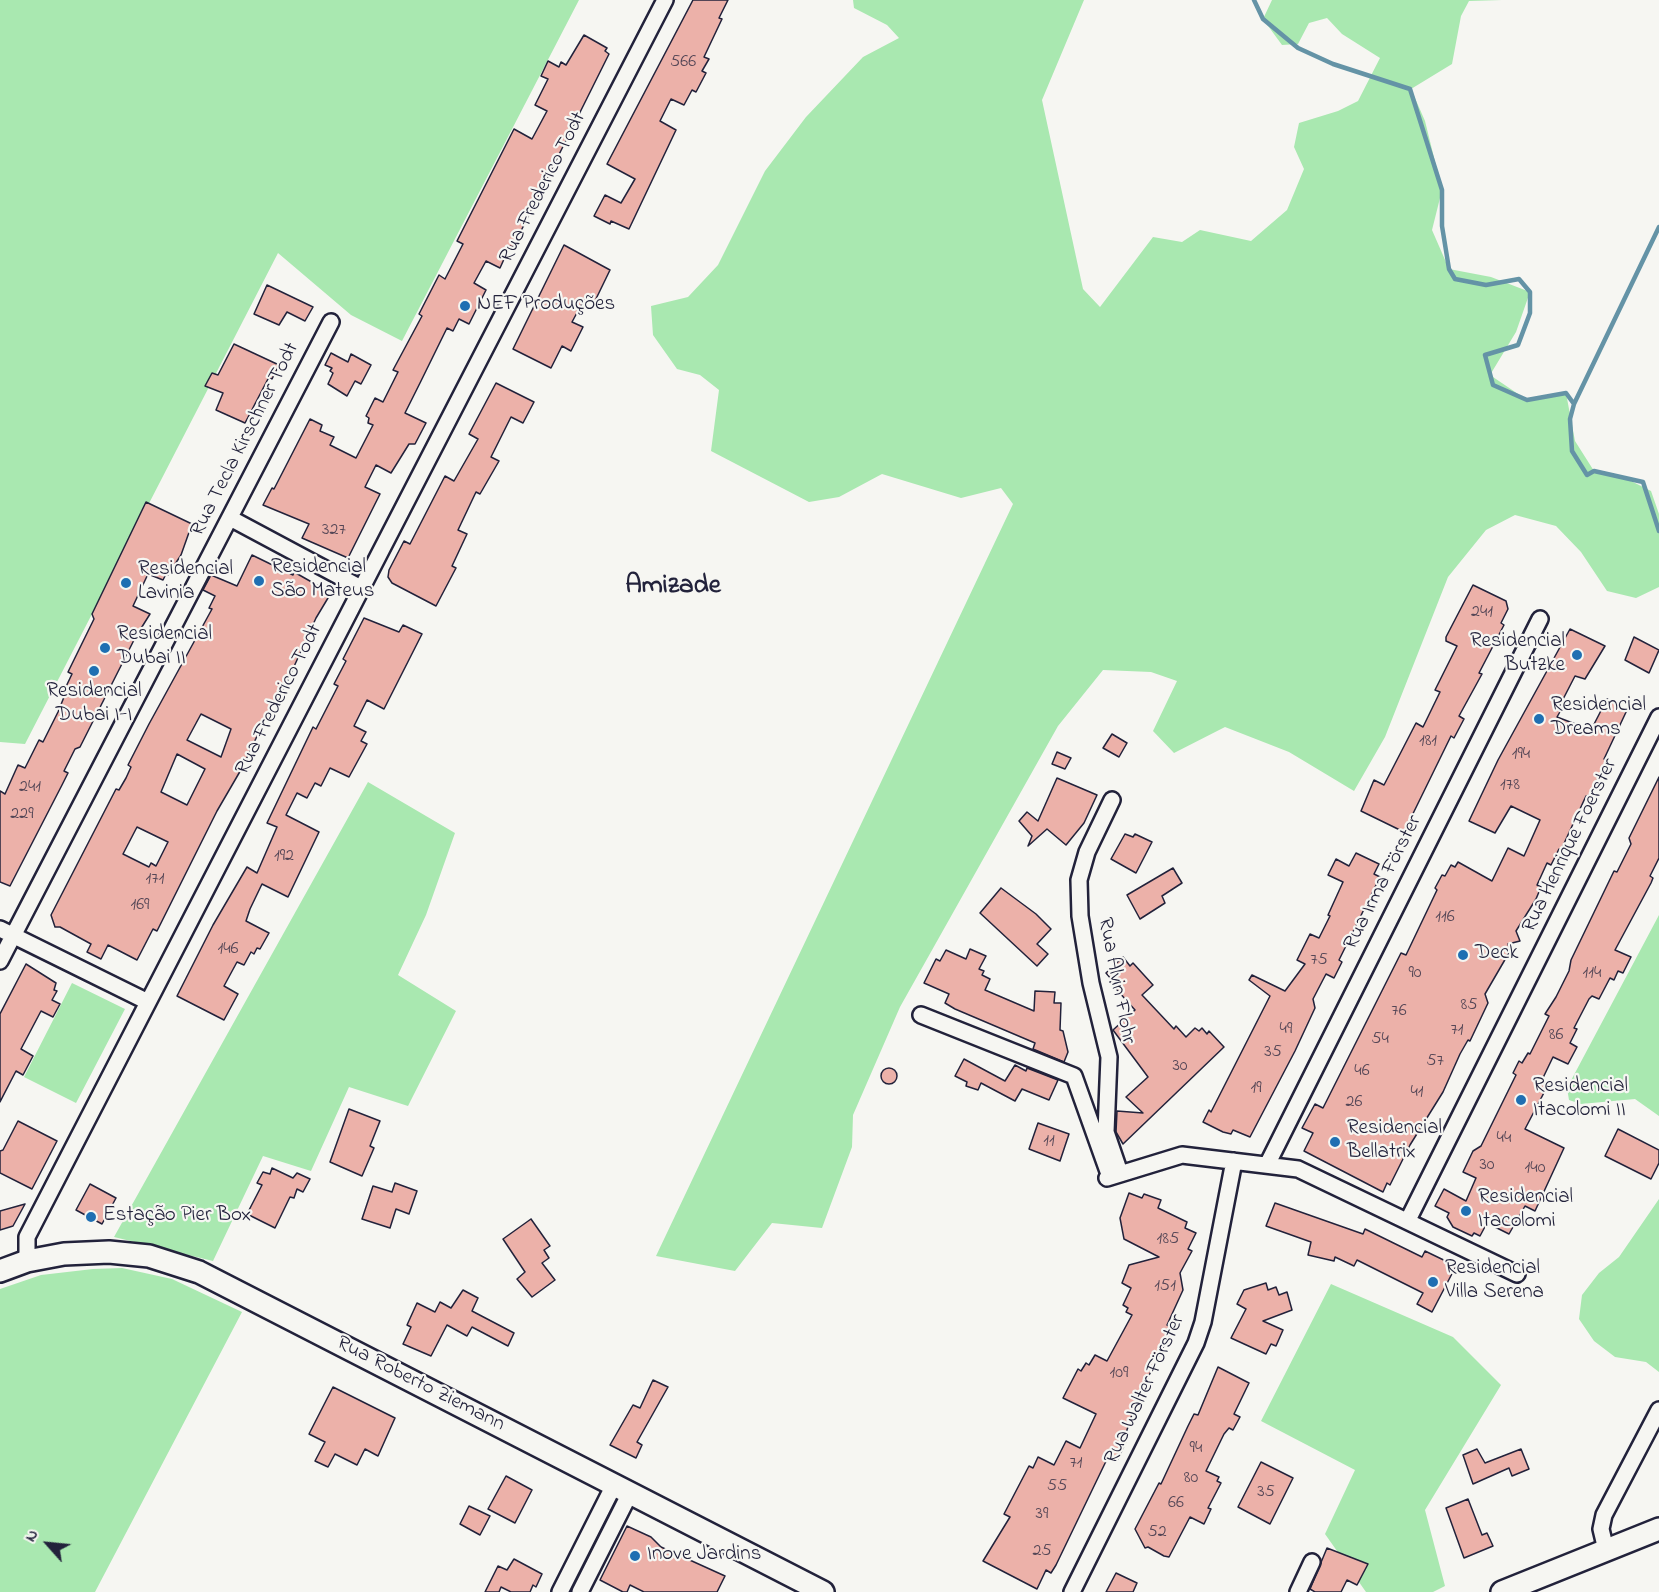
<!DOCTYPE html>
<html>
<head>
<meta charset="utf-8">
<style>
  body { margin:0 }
  #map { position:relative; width:1659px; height:1592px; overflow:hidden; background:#f6f6f2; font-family:"Indie Flower",sans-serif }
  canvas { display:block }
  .north { position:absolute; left:18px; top:1514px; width:60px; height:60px; -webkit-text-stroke:4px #f6f6f2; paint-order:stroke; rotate:297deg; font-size:16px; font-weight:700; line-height:24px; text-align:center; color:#22223b }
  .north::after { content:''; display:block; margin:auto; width:21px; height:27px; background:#22223b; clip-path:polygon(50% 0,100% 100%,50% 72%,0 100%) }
</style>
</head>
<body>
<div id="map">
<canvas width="1659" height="1592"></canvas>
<div class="north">N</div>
</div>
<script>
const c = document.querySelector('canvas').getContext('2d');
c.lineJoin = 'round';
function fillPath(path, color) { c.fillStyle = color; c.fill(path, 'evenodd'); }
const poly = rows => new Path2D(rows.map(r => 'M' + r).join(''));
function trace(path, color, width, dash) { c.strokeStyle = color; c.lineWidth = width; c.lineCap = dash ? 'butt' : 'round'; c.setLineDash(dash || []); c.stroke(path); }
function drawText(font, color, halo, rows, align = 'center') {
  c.font = font + ' "Indie Flower",sans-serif'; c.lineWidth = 4.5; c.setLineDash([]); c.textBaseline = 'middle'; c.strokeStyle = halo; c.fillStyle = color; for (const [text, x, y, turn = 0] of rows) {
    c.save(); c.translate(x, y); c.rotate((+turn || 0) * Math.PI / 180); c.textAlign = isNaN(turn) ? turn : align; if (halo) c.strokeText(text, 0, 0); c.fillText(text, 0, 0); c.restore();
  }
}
fillPath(poly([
  [0,0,579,0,402,341,351,315,278,253,25,744,0,742],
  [853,0,1084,0,1042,100,1083,289,1100,307,1153,237,1182,242,1200,230,1251,241,1287,210,1304,169,1294,147,1299,123,1338,111,1358,101,1380,58,1342,34,1327,18,1309,23,1298,44,1282,45,1263,19,1272,0,1502,0,1469,1,1461,16,1452,64,1411,89,1425,121,1442,190,1432,230,1449,269,1491,277,1530,292,1516,332,1490,375,1527,400,1566,393,1575,441,1594,471,1631,481,1651,491,1659,514,1659,587,1636,598,1607,591,1581,552,1556,526,1515,515,1486,530,1448,577,1385,737,1354,791,1289,752,1225,727,1174,753,1153,731,1177,681,1151,672,1103,670,1058,726,900,1007,853,1115,852,1147,822,1228,772,1223,735,1271,656,1256,1013,504,1001,488,961,498,882,474,839,497,809,502,711,451,719,390,700,375,677,369,653,335,651,306,688,297,718,265,765,171,806,117,863,57,899,38,887,25,854,8],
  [368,782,455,833,426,915,398,975,456,1011,408,1106,349,1087,311,1171,263,1156,213,1261,114,1237],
  [1659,915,1659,1116,1635,1099,1581,1104,1569,1100,1567,1088],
  [72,983,125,1009,76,1103,24,1077],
  [1659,1199,1659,1372,1646,1362,1615,1357,1594,1341,1579,1319,1582,1295,1599,1273,1619,1257],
  [122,1268,172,1279,242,1312,95,1592,0,1592,0,1289,41,1275,93,1269],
  [1331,1284,1453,1337,1501,1385,1425,1510,1445,1586,1433,1592,1366,1592,1325,1534,1355,1470,1261,1421]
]), '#a9e8b0');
trace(poly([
  [1254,0,1263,19,1298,48,1333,64,1410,89,1442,190,1442,226,1449,269,1455,279,1486,285,1519,279,1530,292,1530,313,1518,345,1485,355,1493,385,1527,400,1566,393,1574,404,1570,419,1572,451,1587,475,1594,471,1643,482,1659,531],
  [1574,404,1659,227]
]), '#6493a6', 4.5);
const building = poly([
  [693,0,728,0,719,18,722,19,704,57,709,59,702,71,706,73,696,92,692,90,684,105,671,99,660,121,676,130,629,229,611,221,610,224,594,216,605,195,621,203,635,179,607,164,693,0],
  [584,35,607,48,605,51,609,54,513,247,510,246,500,268,486,261,474,283,486,290,469,324,459,319,453,331,447,328,420,383,405,413,426,423,415,444,409,444,391,473,376,465,365,487,380,494,348,558,302,538,309,524,263,505,272,488,274,489,310,419,322,425,320,431,334,437,330,445,356,458,373,425,368,423,369,418,366,416,375,398,383,402,398,372,393,370,422,316,419,314,439,275,445,279,463,244,457,241,514,129,532,139,547,111,535,105,548,79,541,76,548,61,559,67,561,62,566,65,584,35],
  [564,245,610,270,594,303,585,298,572,322,583,327,571,351,562,346,551,368,513,349,564,245],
  [267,285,313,307,305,321,287,312,279,325,254,314,267,285],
  [234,344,279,365,272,379,269,377,245,423,216,410,223,393,205,386,212,373,218,375,234,344],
  [331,353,348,362,351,354,371,365,361,384,355,381,347,396,328,384,333,373,330,371,332,368,325,365,331,353],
  [496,383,534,402,523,423,511,417,491,457,499,461,480,494,476,492,458,530,467,534,452,566,456,568,436,606,392,583,388,577,389,570,404,541,410,544,445,476,454,481,478,439,469,434,496,383],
  [146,502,192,524,181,555,168,575,166,574,163,580,148,574,133,606,150,614,135,638,80,747,75,749,64,771,68,773,62,785,10,886,0,882,0,791,5,794,18,765,25,768,39,740,43,742,58,712,64,697,62,695,72,674,68,672,94,619,92,614,146,502],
  [252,555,293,575,294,572,331,593,316,618,287,682,257,731,259,732,242,768,217,811,157,931,153,929,137,960,108,945,101,959,87,952,91,944,60,927,55,927,51,915,116,789,119,790,126,778,131,767,128,765,149,724,212,609,209,608,215,596,203,590,211,575,237,586,252,555],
  [201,714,231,729,221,757,187,740,201,714],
  [177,754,205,769,187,805,161,792,177,754],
  [137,827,168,842,156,866,151,863,149,867,123,854,137,827],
  [1473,585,1506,601,1508,609,1501,623,1504,625,1479,673,1482,674,1476,685,1459,716,1464,719,1454,738,1451,736,1404,832,1361,811,1374,780,1384,785,1416,723,1423,727,1440,692,1435,690,1457,646,1446,641,1446,637,1473,585],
  [364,618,399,632,403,625,422,634,384,709,367,700,354,726,366,732,361,741,367,744,349,777,330,768,321,786,315,783,307,798,297,793,286,815,319,832,288,897,262,884,250,909,246,921,269,933,260,949,257,948,254,954,251,952,244,965,237,962,224,986,238,994,224,1020,177,996,213,925,247,867,257,873,277,827,267,823,313,727,316,729,338,686,334,684,346,661,343,659,364,618],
  [1570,629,1605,646,1585,679,1575,676,1558,709,1561,710,1557,717,1591,730,1607,699,1627,710,1604,759,1608,760,1588,797,1586,796,1561,850,1559,849,1551,865,1547,863,1537,885,1541,887,1536,899,1516,931,1520,941,1508,944,1510,951,1485,994,1488,1003,1470,1041,1468,1040,1460,1054,1443,1092,1410,1145,1390,1185,1387,1183,1383,1192,1304,1151,1313,1133,1302,1128,1315,1104,1323,1108,1401,953,1406,955,1437,890,1435,888,1442,875,1445,876,1451,865,1455,867,1458,862,1492,881,1508,848,1524,856,1540,820,1511,806,1495,833,1469,821,1498,760,1570,629],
  [1634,637,1659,650,1649,673,1625,660,1634,637],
  [1112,734,1127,743,1119,757,1103,748,1112,734],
  [1057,752,1071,758,1065,769,1052,764,1057,752],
  [1659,777,1659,858,1650,876,1653,878,1651,883,1615,950,1631,957,1623,973,1618,971,1614,980,1610,978,1599,999,1592,996,1589,999,1574,1028,1577,1029,1570,1043,1577,1047,1568,1064,1553,1057,1541,1082,1548,1085,1525,1129,1564,1148,1535,1211,1525,1206,1509,1234,1487,1223,1480,1236,1474,1233,1472,1236,1453,1227,1447,1217,1449,1213,1435,1206,1444,1189,1466,1201,1476,1178,1463,1172,1473,1151,1481,1146,1516,1075,1513,1073,1519,1061,1522,1063,1528,1053,1530,1054,1549,1016,1545,1014,1556,997,1569,971,1571,960,1614,871,1617,872,1631,844,1629,838,1659,777],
  [1057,778,1097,795,1084,823,1066,845,1047,829,1028,846,1032,836,1019,821,1027,812,1038,821,1057,778],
  [1125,834,1133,837,1135,834,1152,842,1136,873,1111,859,1125,834],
  [1356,853,1379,864,1374,874,1380,877,1339,960,1342,962,1334,978,1326,974,1313,999,1315,1008,1295,1051,1250,1137,1233,1130,1231,1134,1223,1132,1203,1122,1209,1110,1211,1112,1270,996,1249,980,1252,975,1285,991,1305,964,1297,960,1310,934,1319,938,1330,916,1328,915,1343,882,1328,875,1336,859,1349,866,1356,853],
  [1173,868,1182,883,1162,896,1165,903,1140,919,1127,895,1173,868],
  [1001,888,1036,914,1051,929,1037,944,1048,954,1037,966,980,913,1001,888],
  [970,949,986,956,979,969,984,971,982,975,990,979,985,990,1034,1011,1035,991,1055,992,1054,1003,1061,1003,1060,1030,1063,1031,1068,1052,1064,1062,1033,1049,1035,1043,955,1009,945,1003,949,994,924,983,936,959,940,961,946,950,966,959,970,949],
  [1123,957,1130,966,1133,963,1153,985,1142,995,1174,1029,1176,1026,1186,1037,1195,1028,1199,1031,1202,1028,1207,1034,1209,1031,1224,1047,1123,1144,1116,1132,1117,1111,1143,1113,1126,1097,1148,1077,1113,1030,1135,1010,1110,982,1112,980,1106,973,1123,957],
  [26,964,56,983,54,990,57,991,52,1000,60,1004,53,1017,41,1011,21,1049,33,1056,23,1075,16,1071,0,1102,0,1014,26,964],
  [964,1059,1005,1081,1015,1065,1026,1071,1027,1068,1058,1080,1049,1100,1022,1089,1015,1101,981,1083,978,1090,966,1086,967,1082,955,1076,964,1059],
  '881 1076a8 8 0 1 1 16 0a8 8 0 1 1-16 0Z',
  [349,1109,380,1121,370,1146,374,1148,362,1176,330,1162,349,1109],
  [18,1121,57,1141,32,1189,0,1173,0,1151,3,1150,18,1121],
  [1038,1123,1069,1134,1060,1161,1029,1149,1038,1123],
  [1618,1129,1659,1150,1659,1163,1651,1179,1605,1156,1618,1129],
  [272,1168,293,1178,297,1173,310,1179,303,1192,297,1189,294,1198,290,1197,275,1228,247,1214,262,1185,257,1183,263,1172,270,1174,272,1168],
  [395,1183,417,1191,409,1214,396,1209,390,1228,362,1219,373,1186,392,1192,395,1183],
  [90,1184,116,1198,102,1224,76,1210,90,1184],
  [1129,1193,1142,1198,1144,1194,1161,1200,1158,1208,1187,1222,1185,1228,1196,1233,1188,1249,1192,1251,1180,1273,1183,1290,1167,1325,1173,1328,1137,1399,1126,1433,1129,1435,1118,1459,1109,1455,1056,1565,1051,1573,1046,1570,1037,1589,983,1561,1010,1517,1004,1514,1029,1466,1033,1468,1038,1457,1054,1465,1066,1441,1080,1448,1096,1414,1063,1398,1078,1369,1081,1371,1086,1363,1089,1365,1095,1355,1107,1361,1132,1315,1126,1312,1128,1308,1123,1305,1131,1288,1122,1283,1129,1265,1159,1257,1124,1239,1120,1218,1129,1193],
  [1275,1203,1363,1234,1365,1229,1422,1257,1425,1251,1456,1266,1432,1312,1417,1304,1423,1293,1357,1260,1354,1266,1335,1257,1334,1261,1308,1255,1311,1242,1266,1226,1275,1203],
  [25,1204,13,1226,0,1230,0,1211,25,1204],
  [531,1219,550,1246,544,1250,549,1258,542,1263,555,1280,532,1297,517,1279,525,1272,503,1239,531,1219],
  [1266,1283,1268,1290,1276,1287,1279,1295,1287,1292,1292,1310,1263,1321,1283,1330,1276,1346,1271,1344,1266,1354,1231,1338,1246,1309,1237,1304,1244,1290,1266,1283],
  [463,1290,478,1298,472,1311,514,1333,508,1346,472,1327,467,1336,447,1325,431,1356,403,1344,411,1327,407,1325,417,1303,435,1312,440,1302,451,1308,463,1290],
  [1218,1367,1249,1383,1234,1414,1240,1417,1233,1430,1229,1428,1224,1434,1206,1471,1219,1477,1217,1481,1221,1483,1208,1508,1211,1509,1204,1524,1190,1517,1169,1557,1164,1556,1148,1547,1145,1548,1135,1529,1159,1483,1161,1484,1188,1426,1194,1414,1198,1415,1218,1367],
  [653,1380,668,1387,637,1442,642,1445,636,1458,610,1445,633,1405,640,1408,653,1380],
  [333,1387,395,1418,378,1456,365,1449,357,1465,335,1454,328,1467,315,1461,325,1442,309,1434,333,1387],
  [1477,1449,1485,1463,1521,1449,1529,1469,1512,1476,1509,1468,1473,1484,1463,1455,1477,1449],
  [1261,1462,1293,1478,1270,1524,1238,1507,1261,1462],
  [506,1476,532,1490,515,1523,488,1509,506,1476],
  [1468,1499,1482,1535,1487,1533,1493,1546,1464,1558,1446,1508,1468,1499],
  [469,1506,490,1516,480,1535,460,1524,469,1506],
  [627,1526,651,1537,661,1547,725,1576,717,1592,644,1592,630,1585,627,1592,623,1592,600,1580,627,1526],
  [1327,1548,1368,1564,1357,1585,1347,1580,1341,1592,1315,1592,1310,1589,1327,1548],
  [514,1559,542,1574,536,1587,533,1585,530,1592,511,1592,501,1587,499,1592,485,1592,498,1566,507,1570,514,1559],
  [1116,1573,1137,1583,1133,1592,1106,1592,1116,1573]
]);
fillPath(building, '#ecb1a9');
trace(building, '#22223b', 1.5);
const minor = poly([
  [230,518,361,588],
  [1112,800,1087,852,1079,880,1080,916,1091,983,1109,1057,1106,1132,1120,1173],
  [0,929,148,1002],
  [0,961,331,322],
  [921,1015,1074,1076,1110,1177],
  [1267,1165,1540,619],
  [1107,1178,1182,1155,1298,1169,1517,1274],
  [1408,1220,1659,717],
  [27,1261,27,1237,665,0],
  [1606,1550,1601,1529,1604,1515,1659,1410],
  [560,1592,614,1485],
  [580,1592,630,1493],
  [1072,1592,1196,1343,1203,1322,1234,1161],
  [1298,1592,1312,1562]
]);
const secondary = poly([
  [0,1271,27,1261,64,1254,109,1252,149,1256,199,1272,823,1592],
  [1502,1592,1659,1529]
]);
trace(minor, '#22223b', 20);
trace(secondary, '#22223b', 26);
trace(minor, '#f6f6f2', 15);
trace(secondary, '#f6f6f2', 21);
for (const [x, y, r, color] of [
  [465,306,6,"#1f6fb2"],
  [259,581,6,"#1f6fb2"],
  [126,583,6,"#1f6fb2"],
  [105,648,6,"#1f6fb2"],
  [1577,655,6,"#1f6fb2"],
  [94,671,6,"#1f6fb2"],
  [1539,719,6,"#1f6fb2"],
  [1463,955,6,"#1f6fb2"],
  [1521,1100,6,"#1f6fb2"],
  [1335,1142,6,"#1f6fb2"],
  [1466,1211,6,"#1f6fb2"],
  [91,1217,6,"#1f6fb2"],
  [1433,1282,6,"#1f6fb2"],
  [635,1556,6,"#1f6fb2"]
]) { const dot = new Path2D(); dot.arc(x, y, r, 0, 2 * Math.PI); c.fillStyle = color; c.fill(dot); trace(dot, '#f6f6f2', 2); }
drawText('18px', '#544656', null, [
  ["566",683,63],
  ["327",334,531],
  ["241",1482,613],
  ["181",1428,742],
  ["194",1521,755],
  ["178",1510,786],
  ["241",30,788],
  ["229",22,815],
  ["192",284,857],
  ["171",155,880],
  ["169",140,906],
  ["116",1445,918],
  ["146",228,950],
  ["75",1319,961],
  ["90",1415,974],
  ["114",1592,974],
  ["85",1469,1006],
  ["76",1399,1012],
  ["49",1286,1030],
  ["71",1457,1031],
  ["86",1556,1036],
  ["54",1380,1040],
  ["35",1273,1053],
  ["57",1435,1062],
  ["30",1180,1067],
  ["46",1362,1072],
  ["19",1256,1089],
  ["41",1417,1093],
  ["26",1354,1103],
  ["44",1504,1139],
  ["11",1049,1142],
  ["30",1487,1166],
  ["140",1535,1169],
  ["185",1168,1240],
  ["151",1165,1287],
  ["109",1119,1374],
  ["94",1196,1449],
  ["71",1076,1464],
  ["80",1191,1479],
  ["55",1057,1487],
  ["35",1266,1493],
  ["66",1176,1504],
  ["39",1042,1515],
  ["52",1157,1533],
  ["25",1042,1552]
]);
drawText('21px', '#22223b', '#f6f6f2', [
  ["Rua Frederico Todt",544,188,-63],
  ["Rua Tecla Kirschner Todt",246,440,-63],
  ["Rua Frederico Todt",280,700,-63],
  ["Rua Henrique Foerster",1571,846,-64],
  ["Rua Irma Förster",1384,883,-63],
  ["Rua Alvin Flohr",1115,981,79],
  ["Rua Roberto Ziemann",420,1385,27],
  ["Rua Walter Förster",1146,1390,-65]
]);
drawText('21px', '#22223b', '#f6f6f2', [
  ["NEF Produções",477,306],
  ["Residencial",271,569],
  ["São Mateus",271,593],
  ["Residencial",138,571],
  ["Lavinia",138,595],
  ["Residencial",117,636],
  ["Dubai II",117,660],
  ["Residencial",1565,643,"right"],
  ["Butzke",1565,667,"right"],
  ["Residencial",94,693,"center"],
  ["Dubai I-I",94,717,"center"],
  ["Residencial",1551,707],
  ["Dreams",1551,731],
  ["Deck",1475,955],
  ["Residencial",1533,1088],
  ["Itacolomi II",1533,1112],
  ["Residencial",1347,1130],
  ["Bellatrix",1347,1154],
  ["Residencial",1478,1199],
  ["Itacolomi",1478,1223],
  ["Estação Pier Box",103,1217],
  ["Residencial",1445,1270],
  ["Villa Serena",1445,1294],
  ["Inove Jardins",647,1556]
], 'left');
drawText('bold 27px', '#22223b', '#f6f6f2', [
  ["Amizade",673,588]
]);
</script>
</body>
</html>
